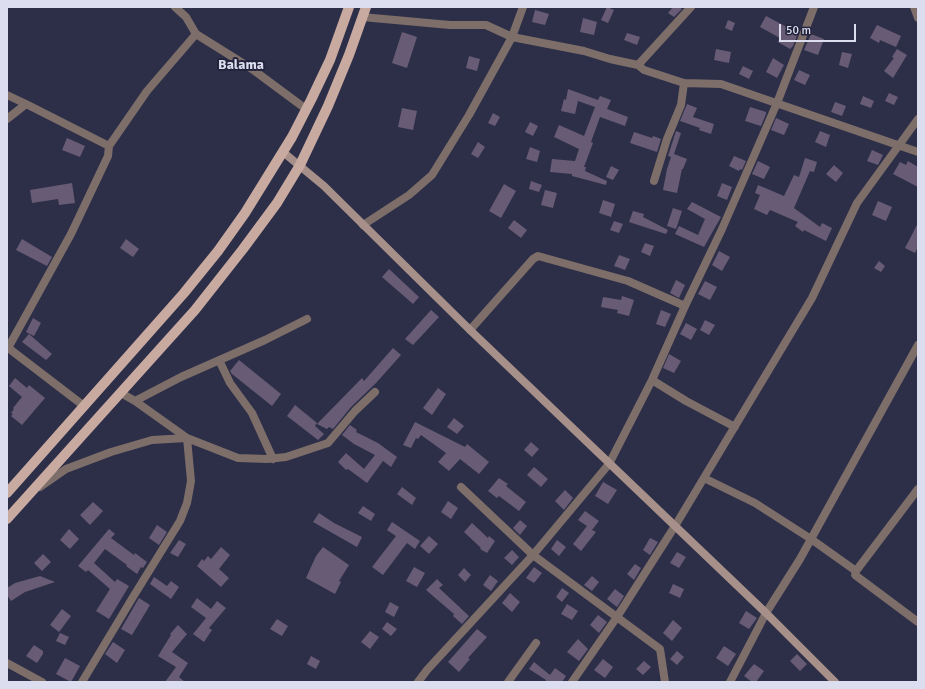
<!DOCTYPE html>
<html>
<head>
<meta charset="utf-8">
<style>
  body { margin:0 }
  #map { position:relative; width:925px; height:689px; overflow:hidden; background:#2d2f48; font-family:Signika,sans-serif }
  canvas { display:block }
  .frame { position:absolute; inset:0; border:8px solid #dcdeef; pointer-events:none }
  .scale { position:absolute; left:779px; top:24px; width:77px; height:18px; box-sizing:border-box; border:2px solid #dcdeef; border-top:0; padding-left:5px; font-size:12px; line-height:14px; white-space:nowrap; color:#dcdeef; -webkit-text-stroke:3px #24253d; paint-order:stroke }
</style>
</head>
<body>
<div id="map">
<canvas width="925" height="689"></canvas>
<div class="frame"></div>
<div class="scale">50 m</div>
</div>
<script>
const context = document.querySelector('canvas').getContext('2d');
context.lineJoin = 'round';
function fill(path, color) { context.fillStyle = color; context.fill(path, 'evenodd'); }
const poly = rows => new Path2D(rows.map(r => 'M' + r).join(''));
function trace(path, color, width, dash) { context.strokeStyle = color; context.lineWidth = width; context.lineCap = dash ? 'butt' : 'round'; context.setLineDash(dash || []); context.stroke(path); }
function label(font, color, halo, rows, align = 'center') {
  context.font = font + ' Signika,sans-serif'; context.lineWidth = 4; context.setLineDash([]); context.textBaseline = 'middle'; context.strokeStyle = halo; context.fillStyle = color; for (const [text, x, y, turn = 0] of rows) {
    context.save(); context.translate(x, y); context.rotate((+turn || 0) * Math.PI / 180); context.textAlign = isNaN(turn) ? turn : align; if (halo) context.strokeText(text, 0, 0); context.fillText(text, 0, 0); context.restore();
  }
}
const building = poly([
  [607,7,614,10,608,23,601,20],
  [673,7,679,7,682,9,674,17,668,13],
  [535,10,549,14,545,25,532,22],
  [766,16,798,33,793,46,790,49,778,42,780,38,760,27],
  [583,18,597,22,594,35,580,32],
  [728,20,735,23,732,31,725,28],
  [877,25,901,36,896,47,880,40,879,43,870,38],
  [402,32,417,37,407,68,392,63],
  [627,33,640,37,637,45,624,40],
  [811,34,824,39,818,55,804,50],
  [716,49,731,52,729,63,714,60],
  [897,49,907,55,893,78,884,71,894,58,892,57],
  [842,52,852,54,848,68,839,65],
  [469,56,480,59,477,71,466,68],
  [773,58,784,65,777,78,766,72],
  [743,66,753,71,749,79,739,74],
  [799,70,810,75,805,85,794,80],
  [568,89,598,100,600,96,611,100,607,109,628,117,625,126,600,117,591,142,593,143,584,167,586,167,585,171,607,181,606,185,572,176,572,174,550,172,552,159,575,161,579,149,554,137,559,125,584,136,595,107,578,101,575,114,561,111,564,99,566,100],
  [889,93,898,97,894,105,885,101],
  [863,96,874,101,871,108,860,104],
  [835,102,846,106,842,116,831,112],
  [687,104,697,108,693,117,714,124,711,134,699,130,700,128,680,121],
  [750,107,766,112,766,114,761,126,745,121],
  [402,108,417,111,413,130,398,127],
  [493,113,500,117,495,126,488,123],
  [776,118,789,124,784,135,771,130],
  [530,122,538,126,533,136,525,132],
  [676,131,681,133,674,154,687,159,683,169,682,169,677,193,663,190,667,169,671,157,668,156],
  [820,131,830,135,826,147,815,142],
  [634,132,652,138,653,136,661,139,657,152,630,143],
  [67,138,85,146,80,157,62,150],
  [478,142,485,147,478,158,471,154],
  [530,147,540,151,537,162,526,159],
  [872,150,883,155,878,165,867,161],
  [734,156,746,161,742,170,740,169,739,171,729,166],
  [805,158,817,162,814,172,810,171,794,208,820,227,822,223,832,228,826,241,804,230,803,232,795,226,798,222,770,210,767,215,754,209,760,195,755,193,758,185,784,196,794,175,799,177],
  [758,161,770,167,764,179,752,174],
  [908,161,918,167,918,187,893,174,900,162,906,165],
  [834,165,843,173,836,182,826,174],
  [611,166,619,170,613,180,606,177],
  [531,181,542,185,539,192,529,189],
  [72,183,75,203,59,205,58,199,32,203,30,190],
  [722,183,732,187,727,200,717,196],
  [504,184,516,191,501,218,489,211],
  [545,190,557,193,553,208,541,205],
  [603,200,615,204,611,217,599,213],
  [878,201,892,207,886,221,872,215],
  [692,202,721,217,704,247,675,234,679,226,698,235,705,219,687,209],
  [673,208,682,211,676,229,667,226],
  [633,211,644,214,643,217,668,230,666,234,629,222],
  [514,220,527,230,521,238,508,228],
  [614,221,623,224,619,233,610,230],
  [918,223,918,247,915,253,905,248],
  [22,239,52,257,47,266,16,250],
  [126,239,139,249,133,257,120,248],
  [645,243,654,246,650,256,641,252],
  [719,251,730,257,722,271,712,265],
  [619,255,630,259,625,270,614,266],
  [879,261,885,266,881,272,874,268],
  [389,269,419,297,413,304,382,277],
  [676,280,685,285,679,298,670,293],
  [705,281,717,287,710,300,698,294],
  [622,296,634,300,629,316,617,313,618,310,601,307,603,297,621,300],
  [431,310,439,317,413,345,405,339],
  [661,310,671,314,665,327,656,324],
  [33,318,41,323,34,336,26,332],
  [705,320,715,325,709,335,700,330],
  [686,323,697,329,691,340,680,334],
  [29,334,52,354,46,360,22,342],
  [393,348,401,355,376,383,351,407,333,429,329,427,327,429,317,424,362,378,364,381],
  [669,354,681,361,674,373,663,368],
  [239,360,281,394,272,406,232,374,230,371],
  [15,378,27,388,29,385,45,398,22,425,11,416,13,414,11,413,14,409,13,408,22,397,9,386],
  [438,388,446,394,432,415,423,408],
  [295,405,317,423,315,426,324,434,318,440,287,416],
  [454,418,464,426,457,434,447,427],
  [415,422,465,447,467,444,489,462,479,474,460,459,449,471,438,462,446,453,421,435,418,439,416,438,411,448,403,445],
  [350,425,357,430,356,432,378,443,397,457,391,467,383,461,367,483,348,469,346,470,338,462,346,453,364,469,375,455,354,444,342,435],
  [531,442,539,449,532,457,524,450],
  [534,467,548,479,541,487,527,475],
  [499,478,508,484,506,486,526,502,519,511,499,496,497,498,488,491],
  [603,482,617,490,608,504,595,496],
  [402,487,416,498,412,505,397,494],
  [565,490,573,498,564,510,555,501],
  [448,501,458,508,451,519,441,512],
  [93,502,103,511,90,525,80,515],
  [363,506,375,514,371,521,358,513],
  [585,511,599,521,592,530,596,532,581,551,573,544,587,526,578,520],
  [319,513,334,523,362,537,357,547,313,522],
  [520,520,527,526,520,535,513,528],
  [392,522,420,541,415,549,407,543,383,575,372,567,396,536,387,530],
  [472,523,488,538,489,536,495,541,487,553,480,549,481,548,464,532],
  [157,525,167,532,159,545,149,538],
  [69,529,79,539,70,549,60,540],
  [109,529,115,534,111,538,134,555,135,553,147,562,143,568,141,567,137,574,126,566,127,565,105,549,94,563,115,582,117,579,129,586,109,619,96,611,110,589,88,570,86,572,78,566],
  [429,536,438,544,429,554,420,546],
  [650,538,658,542,650,555,643,550],
  [179,540,186,544,178,557,170,553],
  [557,540,566,547,559,556,551,549],
  [221,547,230,555,219,569,229,578,221,587,197,566,202,559,204,561,208,556,211,559],
  [323,547,349,565,339,581,341,582,335,594,306,578,316,556],
  [512,550,519,557,512,565,504,558],
  [677,552,686,557,679,568,670,563],
  [43,554,51,562,42,571,34,563],
  [635,564,641,568,634,580,627,574],
  [414,567,425,573,417,587,406,581],
  [534,567,542,573,534,583,526,578],
  [464,568,471,575,465,582,458,575],
  [490,575,498,581,491,591,483,585],
  [40,576,55,582,25,592,11,601,7,595,7,588,15,583],
  [592,576,599,582,592,591,584,585],
  [154,577,167,586,171,581,179,587,171,599,150,584],
  [437,579,443,585,439,588,469,616,462,624,453,616,454,614,426,590],
  [673,584,684,589,680,598,669,593],
  [562,588,569,593,562,602,556,597],
  [615,589,624,596,617,607,607,599],
  [510,593,520,602,512,612,502,603],
  [139,598,150,605,132,635,121,629],
  [197,598,211,609,217,601,226,608,209,628,212,630,204,642,193,634,206,618,191,607],
  [390,602,399,607,394,617,385,612],
  [567,604,578,611,572,620,561,614],
  [62,609,71,616,59,632,50,625],
  [746,611,757,618,749,629,739,623],
  [598,615,607,622,599,633,590,625],
  [277,619,288,626,282,636,270,629],
  [673,620,682,628,672,641,663,633],
  [387,622,397,629,391,636,382,629],
  [178,625,187,634,172,652,188,663,179,677,185,682,165,682,176,667,158,656,171,635,170,634],
  [477,629,487,637,468,658,470,659,459,672,448,662],
  [370,631,379,637,370,649,361,642],
  [60,633,69,637,65,645,56,641],
  [578,639,588,649,579,661,567,652],
  [113,642,125,650,117,663,105,654],
  [34,645,43,651,43,654,37,663,26,656],
  [724,646,736,654,728,666,716,658],
  [677,651,684,657,677,665,670,659],
  [797,654,807,664,800,671,790,661],
  [311,656,320,661,316,669,307,664],
  [65,658,80,666,71,682,56,674],
  [603,659,613,667,605,678,594,670],
  [644,661,651,667,643,675,636,669],
  [534,662,550,675,555,668,566,676,562,682,545,682,546,680,529,669],
  [754,664,764,671,756,682,752,682,744,676]
]);
const street = poly([
  [175,7,186,17,196,34,252,69,306,109],
  [914,7,918,18],
  [362,17,450,25,486,25,512,37,584,51,610,59,638,65,644,70,684,83,721,84,918,152],
  [638,65,691,7],
  [7,95,26,104],
  [7,119,26,104,109,146],
  [654,181,667,139,681,105,684,83],
  [363,225,409,195,432,175,469,115,512,37,523,7],
  [470,330,533,259,538,256,628,281,685,306],
  [7,347,84,406],
  [8,348,71,234,108,156,109,146,147,91,196,34],
  [219,360,230,383,252,413,273,459],
  [652,380,686,401,735,427],
  [121,393,135,401,187,438,238,458,267,459,286,457,328,443,355,411,375,392],
  [135,401,181,377,265,340,307,319],
  [704,478,755,503,811,539,856,571],
  [40,487,66,469,111,452,152,440,187,438,191,481,187,503,180,521,133,597,82,682],
  [461,487,533,555,660,649,665,682],
  [918,489,856,571,855,575,918,622],
  [7,663,42,682],
  [418,682,427,670,533,555,609,464,652,380,685,306,722,229,777,103,814,7],
  [508,682,536,643],
  [572,682,617,617,675,526,812,298,857,203,918,119],
  [730,682,766,613,800,559,918,345]
]);
const secondary = poly([
  [283,152,324,186,470,330,766,613,835,682]
]);
const primary = poly([
  [7,493,184,293,218,251,245,213,292,137,311,100,330,60,349,7],
  [7,519,195,310,243,249,277,203,300,165,328,106,349,55,366,7]
]);
const districtNames = [
  ["Balama",241,65]
];
fill(building, '#685b76');
trace(street, '#7d6e6a', 8);
trace(secondary, '#a79089', 8);
trace(primary, '#c8aaa0', 10);
label('bold 14px', '#dcdeef', '#24253d', districtNames);
</script>
</body>
</html>
